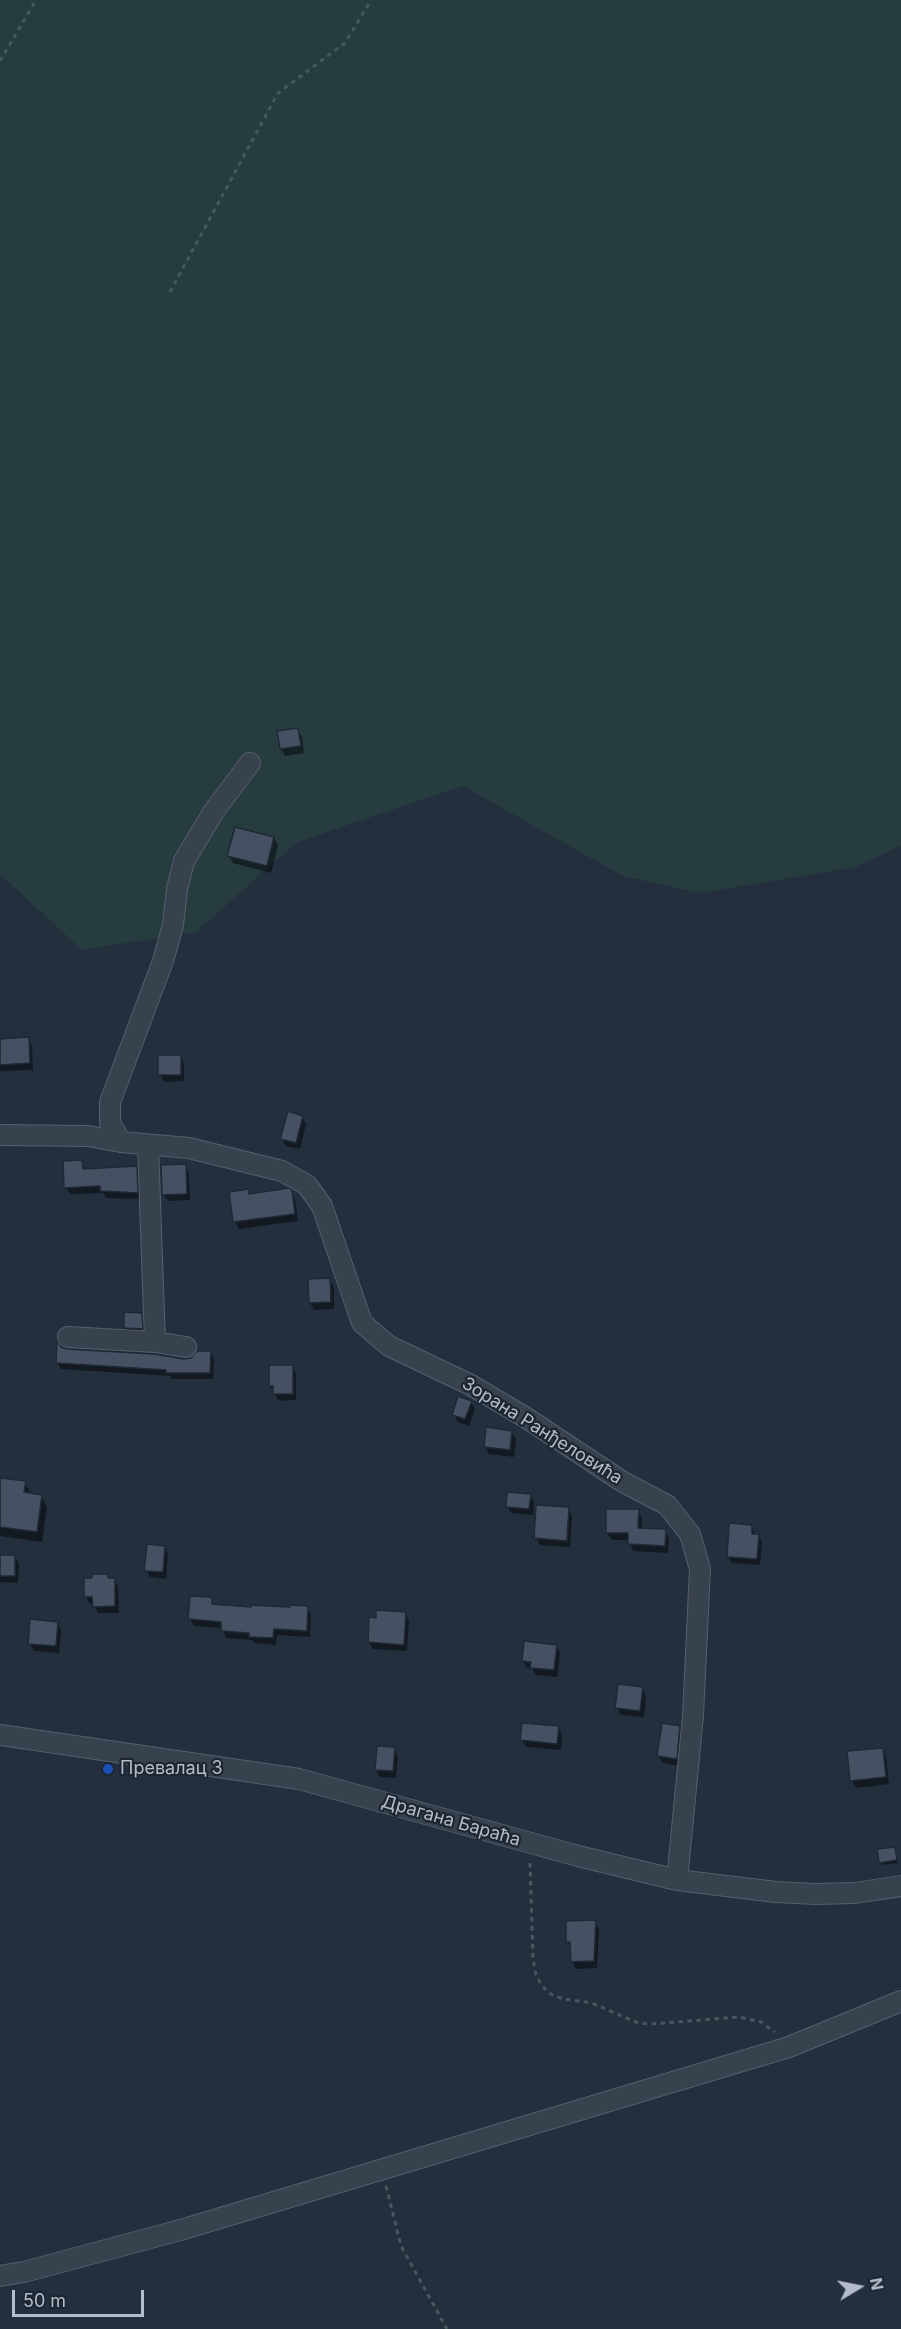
<!DOCTYPE html>
<html>
<head>
<meta charset="utf-8">
<style>
  body { margin:0 }
  #map { position:relative; width:901px; height:2329px; overflow:hidden; background:#242f3e; font-family:Inter,sans-serif }
  canvas { display:block }
  .north { position:absolute; left:829px; top:2257px; width:60px; height:60px; -webkit-text-stroke:4px #1d2633; paint-order:stroke; rotate:80deg; font-size:16px; font-weight:700; line-height:24px; text-align:center; color:#b4bcc9 }
  .north::after { content:''; display:block; margin:auto; width:21px; height:27px; background:#b4bcc9; clip-path:polygon(50% 0,100% 100%,50% 72%,0 100%) }
  .scale { position:absolute; left:12px; top:2290px; width:132px; height:27px; box-sizing:border-box; border:3px solid #b4bcc9; border-top:0; padding-left:8px; font-size:18px; line-height:21px; white-space:nowrap; color:#b4bcc9; -webkit-text-stroke:4px #1d2633; paint-order:stroke }
</style>
</head>
<body>
<div id="map">
<canvas width="901" height="2329"></canvas>
<div class="north">N</div>
<div class="scale">50 m</div>
</div>
<script>
const context = document.querySelector('canvas').getContext('2d');
context.lineJoin = 'round';
function fill(path, color) { context.fillStyle = color; context.fill(path, 'evenodd'); }
const poly = rows => new Path2D(rows.map(r => 'M' + r).join(''));
function trace(path, color, width, dash) { context.strokeStyle = color; context.lineWidth = width; context.lineCap = dash ? 'butt' : 'round'; context.setLineDash(dash || []); context.stroke(path); }
function label(font, color, halo, rows, align = 'center') {
  context.font = font + ' Inter,sans-serif'; context.lineWidth = 4.5; context.setLineDash([]); context.textBaseline = 'middle'; context.strokeStyle = halo; context.fillStyle = color; for (const [text, x, y, turn = 0] of rows) {
    context.save(); context.translate(x, y); context.rotate((+turn || 0) * Math.PI / 180); context.textAlign = isNaN(turn) ? turn : align; if (halo) context.strokeText(text, 0, 0); context.fillText(text, 0, 0); context.restore();
  }
}
const green = poly([
  [0,0,901,0,901,846,855,867,699,893,623,876,463,786,297,842,196,932,82,950,0,874]
]);
const shadow = poly([
  [298,730,302,737,304,753,285,756,281,749],
  [274,838,278,845,271,873,233,863,229,856],
  [28,1039,32,1046,33,1070,0,1071,0,1040],
  [180,1056,184,1063,184,1081,164,1082,160,1074],
  [302,1117,306,1124,300,1149,286,1146,282,1139],
  [81,1161,85,1171,136,1167,140,1175,141,1199,106,1198,103,1193,70,1194,66,1187],
  [185,1166,189,1173,190,1200,168,1201,164,1194],
  [248,1191,250,1195,290,1191,295,1199,298,1221,239,1229,235,1222,231,1193],
  [329,1280,334,1287,334,1309,314,1310,310,1303],
  [141,1314,145,1321,146,1336,129,1335,125,1328],
  [60,1348,67,1350,184,1360,210,1352,214,1359,213,1379,171,1379,170,1376,61,1369,57,1362],
  [292,1366,296,1373,296,1400,279,1401,270,1386,270,1367],
  [471,1402,475,1409,469,1426,458,1422,454,1415],
  [511,1432,516,1439,514,1457,489,1454,485,1447],
  [0,1479,25,1483,32,1495,41,1496,47,1507,42,1542,0,1536],
  [530,1495,534,1502,533,1515,511,1513,507,1506],
  [568,1509,572,1516,570,1547,540,1545,536,1538],
  [607,1511,638,1511,642,1518,642,1529,665,1531,669,1538,668,1553,633,1551,629,1540,612,1540,607,1533],
  [752,1526,755,1536,758,1536,762,1542,760,1565,732,1563,728,1557],
  [164,1547,168,1554,166,1579,150,1577,146,1570],
  [0,1556,15,1557,19,1564,18,1583,0,1582],
  [107,1575,109,1579,114,1579,118,1587,119,1613,98,1613,94,1604,90,1604,86,1597],
  [211,1599,215,1606,252,1608,307,1608,311,1615,310,1637,277,1635,276,1645,254,1643,252,1640,226,1638,222,1628,194,1626,190,1619],
  [405,1613,409,1621,407,1651,373,1649,369,1642,371,1619],
  [57,1623,61,1630,59,1653,34,1651,30,1644],
  [556,1646,560,1653,557,1677,536,1675,532,1668,527,1668,523,1661],
  [526,1660,538,1664,526,1663],
  [642,1688,646,1696,644,1717,621,1715,617,1708],
  [679,1727,683,1734,680,1766,663,1763,658,1756],
  [558,1728,562,1735,561,1750,526,1747,522,1739],
  [394,1749,398,1756,396,1778,380,1777,376,1770],
  [882,1749,886,1756,889,1784,856,1788,852,1780],
  [894,1848,898,1863,883,1865,881,1862],
  [595,1922,599,1929,597,1968,576,1969,572,1961,572,1949,568,1942]
]);
const building = poly([
  [298,728,301,746,280,749,277,731,298,728],
  [235,827,274,837,267,866,227,856,235,827],
  [29,1037,30,1063,0,1065,0,1039,29,1037],
  [158,1055,181,1055,181,1075,158,1075,158,1055],
  [288,1111,303,1116,296,1143,280,1139,288,1111],
  [82,1160,83,1169,137,1166,138,1193,100,1191,100,1186,64,1188,63,1161,82,1160],
  [186,1164,187,1194,162,1195,161,1165,186,1164],
  [289,1188,292,1190,295,1214,233,1222,229,1192,249,1189,249,1194,289,1188],
  [330,1278,331,1302,309,1303,308,1279,330,1278],
  [124,1312,142,1313,143,1329,124,1328,124,1312],
  [57,1340,61,1347,67,1349,154,1354,184,1359,191,1358,197,1351,211,1351,210,1373,166,1373,166,1370,56,1363,57,1340],
  [269,1365,293,1365,293,1394,273,1394,273,1386,269,1386,269,1365],
  [458,1396,472,1401,465,1419,452,1415,458,1396],
  [486,1427,512,1431,510,1450,484,1447,486,1427],
  [0,1478,26,1481,24,1492,42,1495,37,1532,0,1527,0,1478],
  [507,1492,531,1494,529,1509,506,1507,507,1492],
  [536,1505,569,1507,567,1541,534,1538,536,1505],
  [606,1509,639,1509,638,1528,666,1529,665,1546,628,1544,628,1533,606,1533,606,1509],
  [729,1523,752,1525,752,1534,759,1534,757,1559,727,1557,729,1523],
  [147,1544,165,1546,163,1572,144,1571,147,1544],
  [0,1555,15,1555,15,1576,0,1576,0,1555],
  [92,1574,108,1574,108,1578,115,1578,115,1606,93,1607,92,1597,84,1597,84,1578,92,1578,92,1574],
  [190,1596,212,1597,212,1604,251,1607,251,1605,290,1607,290,1605,308,1606,307,1631,274,1629,273,1638,249,1637,249,1633,221,1631,221,1622,188,1619,190,1596],
  [376,1610,406,1612,404,1645,368,1642,369,1617,376,1618,376,1610],
  [30,1619,58,1622,56,1646,28,1644,30,1619],
  [524,1641,557,1645,554,1670,530,1668,531,1662,522,1661,524,1641],
  [618,1684,643,1687,640,1711,615,1708,618,1684],
  [522,1723,559,1726,557,1744,520,1740,522,1723],
  [662,1723,680,1726,677,1759,657,1756,662,1723],
  [377,1746,395,1747,393,1771,375,1770,377,1746],
  [883,1748,886,1777,850,1781,847,1751,883,1748],
  [895,1847,897,1860,879,1863,877,1849,895,1847],
  [596,1920,594,1961,571,1962,570,1942,566,1942,566,1921,596,1920]
]);
const path = poly([
  [0,61,36,0],
  [170,292,278,93,345,43,371,0],
  [530,1863,533,1959,536,1975,542,1986,552,1995,564,1999,592,2003,638,2023,651,2024,739,2017,761,2022,775,2032],
  [386,2186,401,2246,447,2329]
]);
const minor = poly([
  [0,1135,88,1136,121,1142,189,1148,282,1171,307,1185,322,1206,362,1323,389,1346,471,1385,528,1419,623,1482,667,1505,690,1534,700,1569,693,1716,677,1880],
  [121,1142,110,1123,110,1102,163,961,173,925,177,889,184,861,214,811,250,763],
  [148,1145,155,1342],
  [68,1337,155,1342,186,1347],
  [0,1735,299,1779,578,1856,677,1880,776,1892,816,1894,855,1893,901,1886],
  [0,2276,24,2272,184,2229,789,2047,901,2001]
]);
const markers = [
  [108,1769,6,"#1a4fb4"]
];
const streetNames = [
  ["Зорана Ранђеловића",542,1431,32],
  ["Драгана Бараћа",451,1821,16]
];
const poiNames = [
  ["Превалац 3",120,1769]
];
fill(green, '#263c3f');
fill(shadow, '#0007');
fill(building, '#455162');
trace(building, '#1f2835', 1.5);
trace(minor, '#565f6c', 22);
trace(path, '#44595c', 3, [4.5, 4.5]);
trace(minor, '#38414e', 20);
for (const [x, y, r, color] of markers) { const dot = new Path2D(); dot.arc(x, y, r, 0, 2 * Math.PI); context.fillStyle = color; context.fill(dot); trace(dot, '#1d2633', 2); }
label('18px', '#b4bcc9', '#1d2633', streetNames);
label('18px', '#b4bcc9', '#1d2633', poiNames, 'left');
</script>
</body>
</html>
